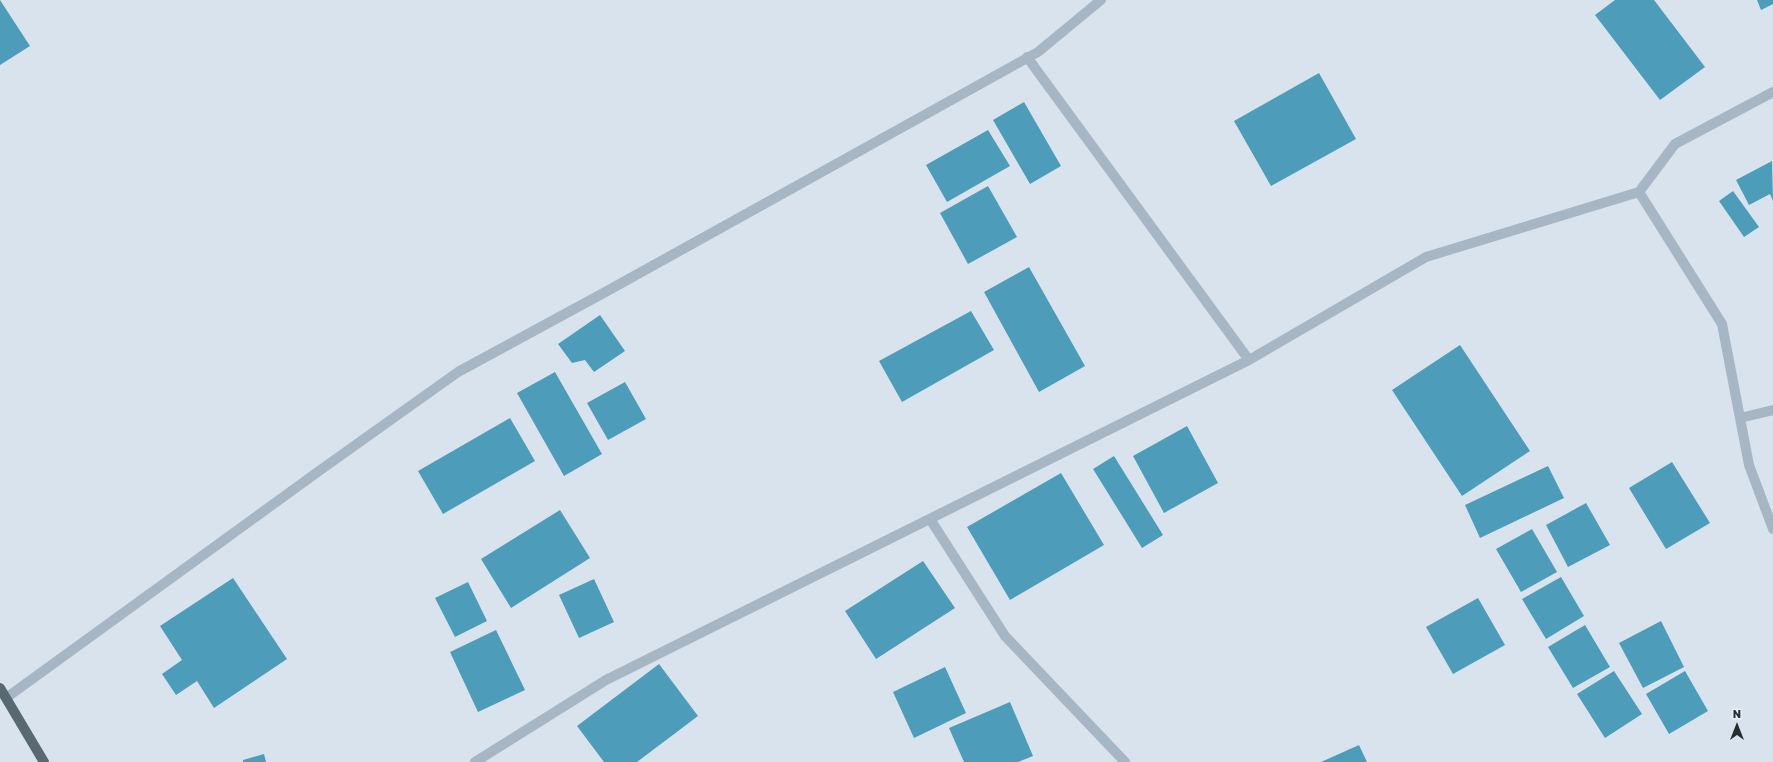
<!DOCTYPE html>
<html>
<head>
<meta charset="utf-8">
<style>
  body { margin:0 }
  #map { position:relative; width:1773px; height:762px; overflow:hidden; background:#d9e3ee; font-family:"Golos Text",sans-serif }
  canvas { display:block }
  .north { position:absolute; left:1717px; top:706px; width:40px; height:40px; -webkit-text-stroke:3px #e5edf6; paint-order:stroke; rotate:0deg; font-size:11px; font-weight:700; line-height:16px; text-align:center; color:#262e32 }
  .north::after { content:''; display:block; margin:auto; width:14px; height:18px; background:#262e32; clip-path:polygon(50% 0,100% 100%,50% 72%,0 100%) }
</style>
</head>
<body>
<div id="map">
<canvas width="1773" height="762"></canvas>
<div class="north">N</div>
</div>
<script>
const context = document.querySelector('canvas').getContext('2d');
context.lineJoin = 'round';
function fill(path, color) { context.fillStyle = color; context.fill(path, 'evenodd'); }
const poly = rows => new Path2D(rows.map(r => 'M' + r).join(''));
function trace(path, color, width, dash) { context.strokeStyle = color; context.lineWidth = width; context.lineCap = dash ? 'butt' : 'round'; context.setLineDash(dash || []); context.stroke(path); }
const building = poly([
  [0,0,30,46,0,65],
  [1615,0,1654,0,1705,67,1660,100,1595,15],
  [1757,0,1773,0,1773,4,1761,10],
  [1319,73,1356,139,1271,186,1234,121],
  [1024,102,1061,166,1030,184,993,120],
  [988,130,1010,166,947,202,926,165],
  [1772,161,1773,201,1770,194,1749,205,1736,180],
  [988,186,1017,237,968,264,940,213],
  [1733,191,1759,227,1744,237,1719,201],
  [1029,267,1085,366,1039,392,984,292],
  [971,311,994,350,902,402,879,361],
  [600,315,625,351,594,372,585,360,572,363,558,344],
  [1460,345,1530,451,1462,496,1392,390],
  [555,372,602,454,564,476,517,393],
  [625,382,646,419,608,440,587,403],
  [510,418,535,461,443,514,418,471],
  [1187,426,1218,483,1164,513,1133,456],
  [1114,456,1163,535,1142,548,1093,469],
  [1672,462,1710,523,1666,549,1629,488],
  [1548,466,1564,498,1480,538,1465,505],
  [1061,473,1104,545,1010,600,967,527],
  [1586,503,1610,545,1568,567,1546,525],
  [560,510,590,558,511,608,481,559],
  [1532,529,1557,572,1521,592,1496,549],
  [923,561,955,608,876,659,845,611],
  [1561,577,1584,616,1546,639,1522,599],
  [233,578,287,659,214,708,197,681,176,695,162,674,182,660,160,626],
  [594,579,614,622,579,638,559,595],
  [468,582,487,621,455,637,435,598],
  [1478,598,1505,645,1453,674,1426,627],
  [1661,621,1684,667,1643,688,1619,643],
  [1585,625,1610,667,1573,688,1548,647],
  [496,630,525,690,478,712,450,652],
  [659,664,698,716,637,762,604,762,577,726],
  [945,667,966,713,914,738,893,692],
  [1614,671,1642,714,1605,738,1577,694],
  [1685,671,1708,711,1669,734,1646,694],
  [1010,702,1033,756,1018,762,964,762,949,728],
  [1359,745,1367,762,1321,762],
  [264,754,266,762,243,762,243,760]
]);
const minor = poly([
  [1027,57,1249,360],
  [1639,192,1722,324,1749,465,1773,529],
  [1740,418,1773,410],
  [930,519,1005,636,1125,762],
  [6,698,319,471,458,372,609,290,1038,52,1101,0],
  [475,762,606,680,1249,360,1426,257,1639,192,1675,144,1773,92]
]);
const major = poly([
  [0,688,44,762]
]);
fill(building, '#4d9cb9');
trace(minor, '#a7b6c5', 10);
trace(major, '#596972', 10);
</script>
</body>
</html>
